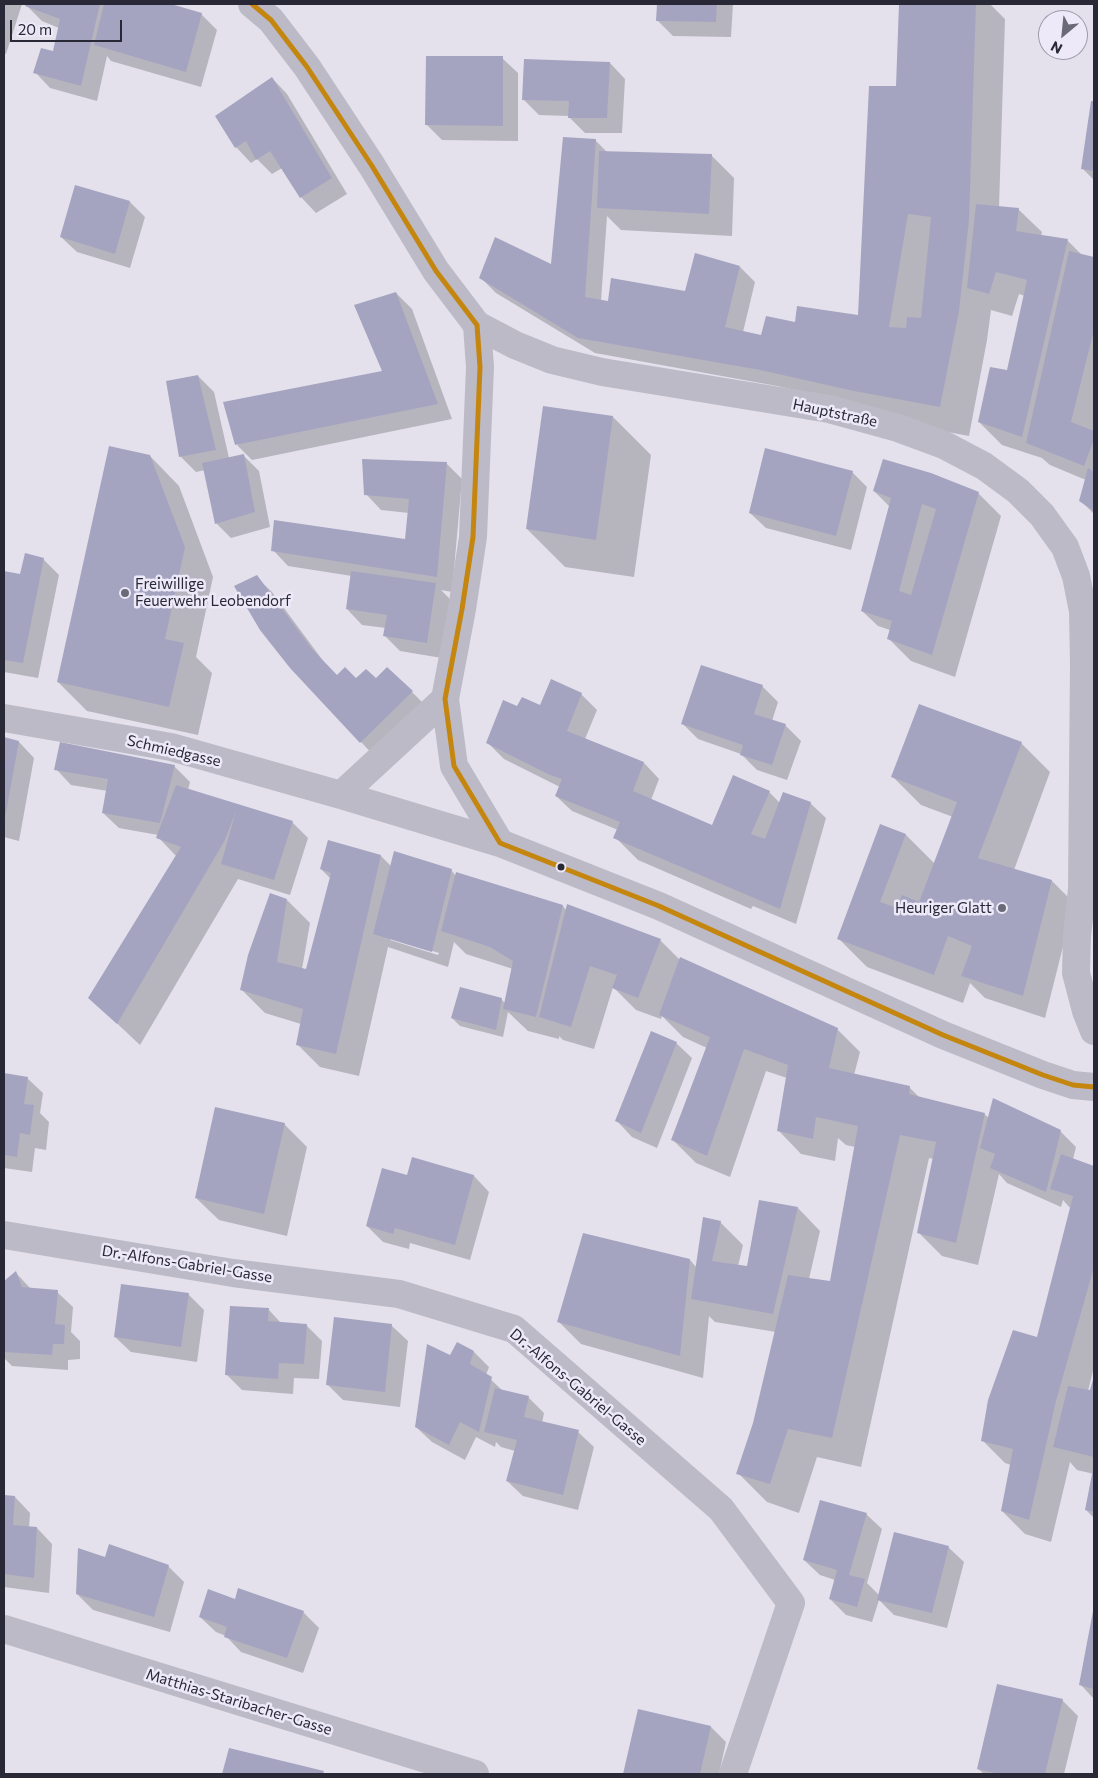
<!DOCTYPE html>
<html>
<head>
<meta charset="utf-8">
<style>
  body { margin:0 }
  #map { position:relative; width:1098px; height:1778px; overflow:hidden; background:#e4e1ed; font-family:Commissioner,sans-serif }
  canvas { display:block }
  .frame { position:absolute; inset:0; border:5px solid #292837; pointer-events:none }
  .north { position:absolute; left:1038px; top:10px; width:50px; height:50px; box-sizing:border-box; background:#ede9f9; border:1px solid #9f9cab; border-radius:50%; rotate:208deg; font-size:14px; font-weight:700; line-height:20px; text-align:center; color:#292837 }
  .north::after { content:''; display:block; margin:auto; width:18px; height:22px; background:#6a6977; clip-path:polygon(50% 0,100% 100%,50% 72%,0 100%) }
  .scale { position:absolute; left:10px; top:20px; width:112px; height:22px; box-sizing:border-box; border:2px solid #292837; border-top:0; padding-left:6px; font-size:15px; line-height:18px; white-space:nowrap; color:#292837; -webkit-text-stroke:4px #ede9f9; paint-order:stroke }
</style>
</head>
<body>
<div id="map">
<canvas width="1098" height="1778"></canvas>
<div class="frame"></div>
<div class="north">N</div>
<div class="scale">20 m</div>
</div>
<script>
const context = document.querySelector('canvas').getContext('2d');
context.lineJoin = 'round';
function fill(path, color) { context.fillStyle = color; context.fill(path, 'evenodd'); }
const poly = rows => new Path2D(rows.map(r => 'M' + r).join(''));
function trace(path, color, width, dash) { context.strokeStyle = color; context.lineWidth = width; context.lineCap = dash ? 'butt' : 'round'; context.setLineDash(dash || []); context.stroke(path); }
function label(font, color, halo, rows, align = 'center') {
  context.font = font + ' Commissioner,sans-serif'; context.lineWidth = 5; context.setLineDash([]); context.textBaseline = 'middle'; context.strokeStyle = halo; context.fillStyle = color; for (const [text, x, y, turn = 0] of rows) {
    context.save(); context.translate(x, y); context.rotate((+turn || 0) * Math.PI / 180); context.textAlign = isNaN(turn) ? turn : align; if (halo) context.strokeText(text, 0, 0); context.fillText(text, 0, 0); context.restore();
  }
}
const shadow = poly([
  [4,4,22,4,6,54,4,53],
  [27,4,167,4,201,14,217,30,201,87,111,61,107,56,97,101,50,88,35,72,54,53,59,28,42,21,27,6],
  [658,4,733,4,731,37,673,36,657,20],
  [900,4,990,4,1005,19,999,207,1019,210,1042,232,1041,236,1067,240,1082,255,1094,258,1094,514,1081,501,1086,480,1050,465,1042,458,1002,445,979,422,1008,371,1025,296,1019,294,1012,316,991,310,987,340,969,436,884,420,871,407,777,386,595,353,496,293,480,277,552,266,595,140,607,152,711,155,734,178,732,236,621,230,607,216,601,301,609,302,686,292,740,267,755,282,743,332,761,336,796,324,859,318,897,87],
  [502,58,518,73,518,141,442,140,426,124],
  [610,63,625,79,622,133,585,133,569,117,569,116,539,115,523,99],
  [272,78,287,94,347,194,316,213,301,197,282,168,272,174,257,159,251,163,236,147],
  [1092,102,1094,103,1094,180,1082,168],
  [130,202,145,217,130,268,77,252,61,237],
  [396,293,412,309,452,419,252,460,237,445,384,372],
  [198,376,214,392,229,458,243,455,259,471,270,527,231,538,216,523,205,470,196,472,181,457,167,382],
  [613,417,651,455,634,577,565,567,527,529],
  [150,456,179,486,213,577,196,657,212,673,198,735,87,711,58,682],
  [363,461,447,464,462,479,452,592,441,590,451,600,442,658,400,651,385,636,386,628,362,625,347,609,352,576,288,566,273,550,406,540,409,513,381,510,366,494],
  [852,472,867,487,851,550,766,528,750,513],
  [874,491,978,493,1001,516,955,677,911,661,888,638,890,630,878,626,862,611,890,507],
  [43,559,59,575,38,678,4,672,4,572,21,575],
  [256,577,272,592,327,666,338,677,377,680,412,692,427,707,376,758,291,667],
  [762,686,778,702,772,721,785,725,801,741,787,780,757,770,741,754,698,739,683,724],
  [581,694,597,710,585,739,644,763,659,779,651,800,712,826,769,792,780,803,810,803,826,818,796,924,753,906,751,909,638,860,615,837,618,830,572,811,556,796,560,787,504,759,488,743,518,707,540,706],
  [919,705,1021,743,1050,772,1014,870,1052,881,1074,903,1045,1018,985,998,970,983,963,1003,867,967,838,938,881,825,906,835,935,864,953,817,921,805,892,776],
  [4,739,19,742,34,758,19,841,4,837],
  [174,766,190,782,188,790,292,822,308,838,290,895,238,879,140,1045,90,998,177,857,158,837,158,835,119,828,103,813,108,791,71,785,56,769],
  [381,856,391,866,451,870,456,876,563,906,566,910,660,940,680,960,837,1029,860,1052,854,1075,909,1087,920,1098,984,1114,989,1118,993,1100,1061,1132,1076,1147,1073,1159,1094,1167,1094,1367,1088,1391,1091,1392,1094,1378,1094,1518,1086,1510,1094,1474,1077,1470,1070,1462,1051,1542,1025,1534,1002,1511,1011,1465,1005,1463,982,1440,1038,1338,1071,1209,1063,1200,1061,1207,1007,1183,999,1174,978,1265,942,1256,919,1233,934,1159,929,1158,861,1467,817,1457,799,1513,767,1502,738,1473,754,1423,776,1332,715,1322,709,1316,703,1378,581,1344,558,1321,690,1260,697,1268,720,1222,743,1245,738,1266,748,1267,798,1208,820,1231,809,1279,831,1283,855,1147,846,1145,838,1138,835,1161,801,1154,779,1131,787,1078,766,1071,730,1177,696,1163,673,1140,707,1048,683,1037,662,1016,661,1019,636,1010,613,987,594,1049,563,1040,559,1036,559,1039,528,1031,508,1012,503,1037,460,1026,452,1018,501,999,506,1004,513,969,466,954,454,942,448,967,388,947,359,1076,320,1067,297,1044,301,1024,265,1013,242,990,287,900,310,923,302,969,307,971,331,879,321,869],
  [390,938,439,953,438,955,390,940],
  [676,1043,692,1058,657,1148,632,1137,617,1121],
  [4,1075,27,1078,43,1093,40,1113,49,1122,46,1150,35,1148,32,1172,4,1168],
  [284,1124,307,1147,287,1236,219,1220,196,1198],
  [474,1176,489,1192,470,1260,410,1243,409,1249,383,1242,367,1226,408,1177],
  [16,1273,31,1289,57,1292,73,1307,71,1332,80,1341,80,1359,68,1360,68,1370,12,1366,4,1358,4,1283],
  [188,1294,204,1310,197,1362,131,1352,115,1337],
  [268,1309,282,1324,306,1325,322,1341,319,1379,294,1378,293,1394,242,1390,226,1374],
  [335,1319,392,1326,408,1341,400,1407,343,1400,327,1384],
  [474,1352,489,1367,486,1375,504,1392,528,1397,544,1413,542,1423,578,1432,594,1447,578,1510,523,1496,507,1481,515,1451,501,1447,496,1442,495,1447,476,1437,465,1460,432,1442,416,1427,450,1356],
  [4,1497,15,1497,30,1513,29,1528,37,1528,52,1544,49,1593,4,1587],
  [866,1514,882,1529,867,1583,879,1595,948,1547,964,1562,947,1628,894,1615,879,1600,872,1622,846,1615,830,1599,835,1580,820,1575,804,1560],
  [106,1558,168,1566,184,1582,170,1632,93,1610,77,1594],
  [236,1600,303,1612,319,1628,303,1673,241,1652,226,1636,216,1632,200,1617],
  [1094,1613,1094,1699,1081,1685],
  [1062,1700,1078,1716,1064,1774,984,1774,978,1769],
  [639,1710,711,1727,726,1742,719,1774,624,1774],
  [230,1749,323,1773,325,1774,224,1774]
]);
const building = poly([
  [26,4,100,4,81,86,33,73,41,48,53,51,60,19,25,6],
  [104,4,171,4,202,13,186,72,94,45],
  [657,4,717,4,716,22,656,21],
  [899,4,976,4,969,220,959,311,940,407,854,391,760,370,578,338,479,278,495,237,551,264,563,137,596,139,585,297,608,301,611,278,685,291,695,253,740,266,725,327,761,335,766,316,795,322,797,306,858,315,869,86,896,86],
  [908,214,931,217,921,318,907,317,906,328,889,327],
  [426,56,503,56,503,126,425,125],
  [524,59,610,62,607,118,568,118,569,101,522,100],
  [272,77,332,178,300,198,270,151,256,160,246,141,235,148,215,116],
  [1091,101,1094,101,1094,171,1081,169],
  [599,151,712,154,709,214,597,208],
  [75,185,130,201,115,254,60,237],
  [976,204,1019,208,1016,231,1068,239,1022,437,978,422,990,367,1007,370,1027,280,996,272,989,294,967,288],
  [1069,251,1094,257,1094,330,1071,422,1094,431,1094,439,1084,466,1026,443],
  [396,292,438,404,235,445,223,402,382,371,354,305],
  [198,375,216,450,179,457,166,381],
  [543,406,613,416,596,540,526,529],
  [109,446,150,455,185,547,165,639,184,643,169,707,57,682],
  [765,448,853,471,836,536,749,513],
  [244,454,255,512,215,524,202,463],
  [362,459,447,462,437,577,271,551,274,520,405,539,409,499,364,495],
  [883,459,931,473,979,492,932,655,887,639,892,621,861,611,891,498,873,491],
  [922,504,936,509,911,595,899,591],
  [1088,468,1094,472,1094,511,1079,501],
  [25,553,44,558,23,663,4,660,4,571,20,574],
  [351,571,436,583,427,643,383,636,387,615,346,609],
  [257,575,312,649,337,675,345,667,356,678,366,669,376,678,387,667,413,691,360,743,290,668,260,630,234,586],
  [701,665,763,685,754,714,786,724,772,765,740,755,743,745,681,724],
  [551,679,582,693,567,731,644,762,633,791,712,825,733,775,770,791,751,834,765,839,783,792,811,802,780,909,613,838,620,822,555,796,562,779,550,775,486,743,503,700,517,706,522,697,540,705],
  [919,704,1022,742,978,858,1052,880,1023,996,961,976,972,946,948,936,934,975,837,939,880,824,906,834,880,902,897,908,902,895,919,902,957,802,891,777],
  [4,737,19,741,5,818,4,818],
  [60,742,175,765,160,823,102,813,108,779,54,770],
  [176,785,293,821,274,880,221,864,236,811,225,840,117,1024,88,998,181,847,156,838],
  [328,840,381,855,336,1054,296,1045,303,1009,240,990,248,955,270,893,287,899,277,962,306,969,331,873,320,869],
  [394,851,452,869,432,952,373,934],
  [456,872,563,905,536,1017,503,1009,513,961,490,947,441,931],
  [567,904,661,939,638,998,612,988,617,975,590,966,571,1027,539,1017],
  [680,957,838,1028,829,1068,910,1086,909,1094,985,1113,956,1243,917,1233,936,1142,900,1135,832,1438,788,1429,770,1484,736,1474,753,1423,788,1275,830,1281,858,1126,816,1117,813,1139,777,1131,788,1065,744,1049,707,1156,671,1140,710,1037,659,1015],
  [460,987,502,998,496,1030,451,1018],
  [651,1031,677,1042,641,1133,615,1121],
  [4,1073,28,1077,24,1104,34,1105,30,1135,20,1133,17,1157,4,1155],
  [993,1098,1061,1130,1046,1192,990,1168,995,1154,980,1148],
  [215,1107,285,1123,264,1214,195,1198],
  [1061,1154,1094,1166,1094,1267,1056,1401,1029,1520,1001,1511,1013,1449,981,1441,988,1400,1013,1330,1037,1337,1073,1196,1050,1189],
  [412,1157,474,1175,455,1245,395,1228,393,1234,366,1226,382,1168,407,1175],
  [759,1200,798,1207,773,1314,691,1299,703,1217,721,1221,712,1261,747,1266],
  [583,1233,690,1259,680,1356,557,1322],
  [16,1271,22,1287,58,1290,55,1324,65,1325,64,1344,53,1344,52,1355,4,1352,4,1281],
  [121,1284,189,1293,181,1347,114,1337],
  [230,1306,269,1308,268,1321,307,1324,304,1364,279,1363,278,1379,225,1375],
  [334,1317,392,1324,385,1392,326,1385],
  [457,1342,474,1351,470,1364,492,1377,479,1432,460,1422,449,1445,415,1427,427,1344,450,1355],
  [1094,1376,1094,1457,1053,1447,1068,1386,1090,1390],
  [495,1388,529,1396,524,1417,579,1430,563,1495,506,1481,517,1440,484,1432],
  [1093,1469,1094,1469,1094,1512,1085,1510],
  [4,1495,15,1496,13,1525,37,1527,34,1578,4,1574],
  [820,1500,867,1513,849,1575,865,1579,857,1607,829,1599,837,1570,803,1560],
  [894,1532,949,1546,932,1613,877,1600],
  [109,1544,169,1565,154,1617,76,1594,78,1548,105,1557],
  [238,1588,304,1611,287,1658,224,1637,227,1627,199,1617,208,1589,235,1599],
  [1093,1611,1094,1611,1094,1689,1079,1685],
  [997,1684,1063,1699,1045,1774,999,1774,977,1769],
  [638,1709,711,1726,700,1774,623,1774],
  [229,1748,324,1771,323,1774,222,1774]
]);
const minor = poly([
  [477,325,480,367,473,537,462,609,445,699,454,766,500,843],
  [4,718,171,747,341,795,500,843,659,906,943,1035,1043,1075,1073,1085,1094,1087],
  [341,795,445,699],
  [4,1235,233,1273,399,1294,514,1329,721,1509,791,1603,733,1774],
  [4,1629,475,1774]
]);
const tertiary = poly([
  [252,4,271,20,307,67,372,166,436,271,477,325,515,345,552,360,602,372,829,409,898,428,944,445,984,466,1018,491,1042,515,1065,547,1076,576,1083,611,1084,663,1082,889,1077,936,1076,973,1086,1011,1094,1031]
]);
const bus1 = poly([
  [252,4,271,20,307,67,372,166,436,271,477,325],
  [477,325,480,367,473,537,462,609,445,699,454,766,500,843,659,906,943,1035,1043,1075,1073,1085,1094,1087]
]);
const markers = [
  [125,593,5,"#6a6977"],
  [561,867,4.5,"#292837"],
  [1002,908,5,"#6a6977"]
];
const streetNames = [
  ["Hauptstraße",835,413,12],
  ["Schmiedgasse",174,751,13],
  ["Dr.-Alfons-Gabriel-Gasse",187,1264,9],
  ["Dr.-Alfons-Gabriel-Gasse",578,1387,40],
  ["Matthias-Staribacher-Gasse",239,1702,17]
];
const poiNames = [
  ["Freiwillige",135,584],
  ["Feuerwehr Leobendorf",135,601],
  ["Heuriger Glatt",992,908,"right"]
];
fill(shadow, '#0003');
fill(building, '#a4a4c0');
trace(minor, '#bcbac6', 28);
trace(tertiary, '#bcbac6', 28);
trace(bus1, '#c4860e', 5);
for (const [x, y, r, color] of markers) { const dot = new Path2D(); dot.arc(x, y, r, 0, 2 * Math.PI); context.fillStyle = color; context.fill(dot); trace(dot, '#ede9f9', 2); }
label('15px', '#292837', '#ede9f9', streetNames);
label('15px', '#292837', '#ede9f9', poiNames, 'left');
</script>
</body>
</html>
